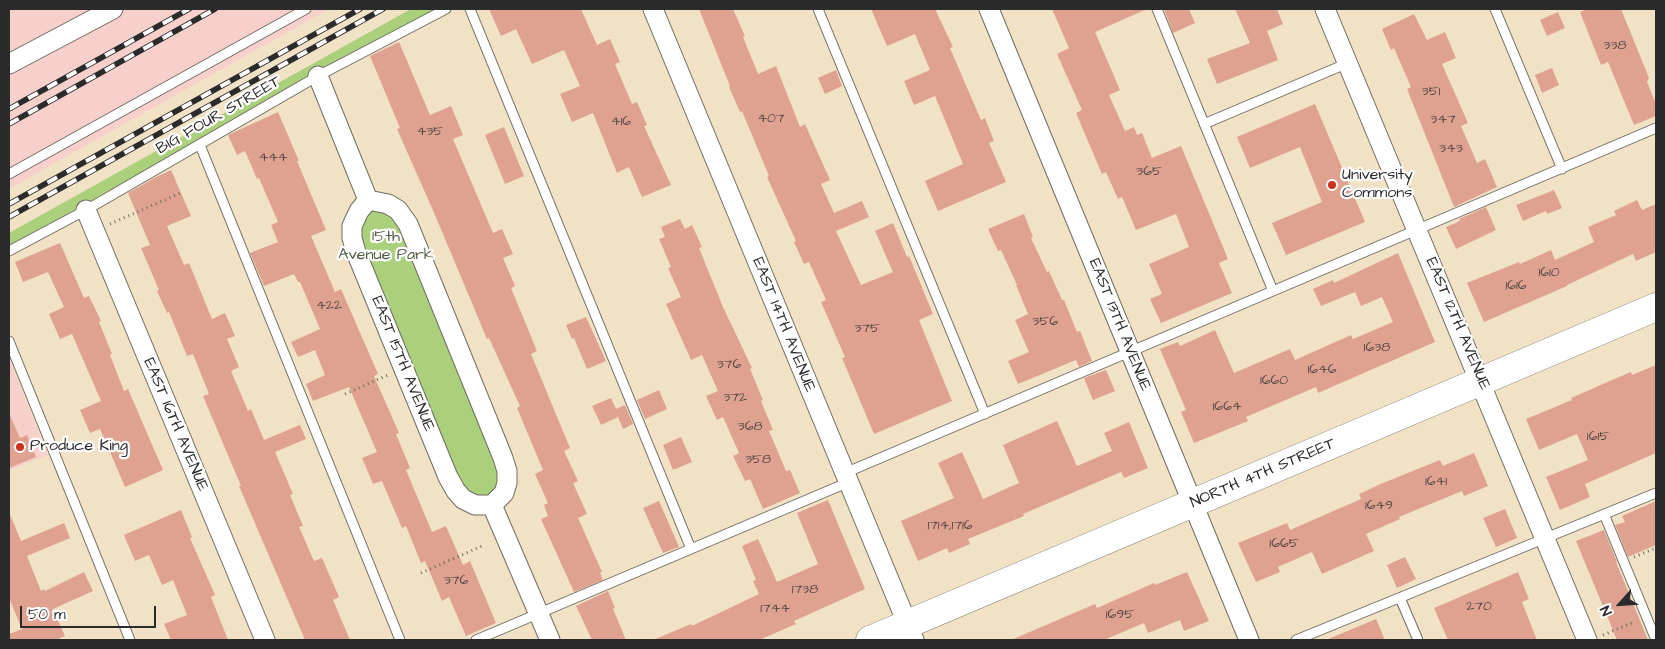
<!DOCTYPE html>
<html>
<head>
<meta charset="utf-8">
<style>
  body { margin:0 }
  #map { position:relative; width:1665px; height:649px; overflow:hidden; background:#f1e2c5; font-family:"Architects Daughter",sans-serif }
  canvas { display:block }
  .frame { position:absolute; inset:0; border:10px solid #2b2b2b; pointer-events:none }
  .north { position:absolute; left:1595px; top:579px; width:50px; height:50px; -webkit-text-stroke:4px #fff; paint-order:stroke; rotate:244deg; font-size:14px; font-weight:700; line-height:20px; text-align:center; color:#2b2b2b }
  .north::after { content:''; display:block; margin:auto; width:18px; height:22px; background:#2b2b2b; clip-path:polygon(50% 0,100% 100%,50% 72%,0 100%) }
  .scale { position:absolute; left:20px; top:606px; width:136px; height:22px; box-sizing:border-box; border:2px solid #2b2b2b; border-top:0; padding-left:6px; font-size:15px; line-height:18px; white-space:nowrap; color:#2b2b2b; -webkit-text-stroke:4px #fff; paint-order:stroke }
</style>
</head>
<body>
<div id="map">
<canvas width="1665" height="649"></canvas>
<div class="frame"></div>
<div class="north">N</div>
<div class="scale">50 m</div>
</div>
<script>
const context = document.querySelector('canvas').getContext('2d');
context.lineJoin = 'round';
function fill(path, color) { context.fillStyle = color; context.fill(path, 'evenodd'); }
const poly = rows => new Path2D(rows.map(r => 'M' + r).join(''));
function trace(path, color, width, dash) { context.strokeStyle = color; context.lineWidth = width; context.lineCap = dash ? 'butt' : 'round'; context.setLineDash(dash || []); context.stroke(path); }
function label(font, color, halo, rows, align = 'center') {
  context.font = font + ' "Architects Daughter",sans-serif'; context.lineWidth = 4.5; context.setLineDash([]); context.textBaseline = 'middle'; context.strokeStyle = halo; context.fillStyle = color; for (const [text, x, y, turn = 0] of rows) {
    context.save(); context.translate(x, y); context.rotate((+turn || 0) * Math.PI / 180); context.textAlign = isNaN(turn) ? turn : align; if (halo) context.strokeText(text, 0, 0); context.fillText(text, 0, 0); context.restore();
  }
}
const built = poly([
  [9,9,329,9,9,189],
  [9,358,48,455,9,470]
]);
const green = poly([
  [411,9,439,9,9,246,9,233],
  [368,200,398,210,503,458,492,505,463,499,352,226]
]);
const building = poly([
  [489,9,581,9,597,45,610,39,620,62,615,64,632,104,637,102,647,125,644,126,671,185,642,197,629,167,617,173,593,113,572,122,560,94,580,86,564,50,532,64,516,29,501,36],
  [699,9,733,9,745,36,743,37,758,74,776,66,800,127,805,124,830,180,821,184,834,213,862,201,869,217,836,231,861,285,893,272,875,231,893,223,907,257,909,256,933,314,919,320,952,401,874,434,842,358,845,357,821,302,826,300,809,262,804,264,794,242,796,241,767,177,769,176,742,111,740,112,729,87,730,86],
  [871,9,935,9,953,47,950,48,965,83,981,120,985,118,994,141,989,143,1006,182,938,211,925,181,963,164,935,96,914,105,904,81,930,70,915,34,887,46],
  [1052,9,1147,9,1095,32,1120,90,1109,95,1125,131,1134,127,1137,135,1142,133,1152,158,1181,146,1228,259,1219,263,1232,293,1161,323,1150,299,1162,294,1149,264,1189,247,1176,214,1136,230,1122,197,1118,199,1106,172,1102,174,1076,113,1082,110,1057,54,1069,48],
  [1164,9,1189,9,1195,23,1173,33],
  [1235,9,1277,9,1283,24,1267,31,1278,60,1217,84,1207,59,1250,43],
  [1588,9,1621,9,1649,78,1647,82,1656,104,1656,116,1634,125,1608,62,1601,65,1580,12],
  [1558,12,1565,28,1547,36,1540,20],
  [1414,14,1427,40,1445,32,1456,58,1442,64,1468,123,1461,126,1477,163,1485,159,1497,187,1454,207,1407,89,1411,87,1394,48,1391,50,1382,29],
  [399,42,430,115,451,106,463,135,453,139,493,233,502,229,513,254,503,258,515,286,511,288,537,351,531,354,570,448,564,451,578,481,573,483,587,514,578,518,602,572,600,573,603,580,574,592,541,519,548,516,544,505,548,503,535,474,543,470,517,408,520,406,489,338,487,339,435,215,397,129,400,128,370,56],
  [1552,68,1559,85,1542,93,1535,75],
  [836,70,842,86,825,94,818,78],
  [1315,104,1365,222,1286,255,1272,223,1322,202,1300,147,1250,168,1237,137],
  [278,112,299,161,297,161,326,230,311,236,335,292,341,289,378,374,374,376,399,433,396,434,410,468,406,470,432,532,446,526,463,565,470,561,496,623,466,636,449,597,442,601,425,561,421,563,406,526,402,528,382,481,373,484,362,458,377,452,349,387,313,401,306,384,325,375,315,350,298,357,291,342,320,329,300,282,298,282,294,274,264,286,250,253,278,242,271,225,278,222,259,178,257,179,245,151,237,155,228,135],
  [504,127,524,176,505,184,485,135],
  [171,170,191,216,167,226,184,265,189,263,212,319,225,313,235,336,227,339,239,367,231,371,248,411,251,409,264,440,300,425,306,439,275,452,293,494,290,495,303,526,299,527,314,561,322,558,339,597,333,600,350,640,305,640,239,486,241,486,203,396,209,394,193,354,187,356,169,312,167,313,157,291,159,290,141,248,150,245,128,193,156,177],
  [1554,190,1562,208,1547,214,1546,211,1523,221,1516,205],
  [1637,200,1642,210,1656,204,1656,252,1636,261,1633,254,1567,285,1567,286,1484,322,1467,283,1519,262,1520,264,1551,250,1555,260,1594,242,1588,227,1616,215,1614,211],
  [1486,207,1496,230,1456,249,1446,227,1460,221,1459,219],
  [1024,214,1033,237,1031,238,1047,272,1049,271,1062,300,1064,300,1077,332,1080,331,1092,361,1079,367,1076,360,1018,384,1008,361,1029,352,1015,320,1028,314,1016,285,1017,285,1001,250,998,251,988,229],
  [680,219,685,229,692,225,702,247,699,248,723,307,752,368,750,369,763,400,761,401,773,430,769,431,786,471,790,470,800,493,763,509,750,479,745,481,733,456,739,453,723,417,717,420,706,396,718,391,702,355,691,360,666,304,681,297,668,268,671,267,659,239,665,237,661,227],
  [60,243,84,298,89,296,101,321,99,322,112,354,110,355,124,391,128,389,163,470,125,487,100,429,90,433,80,410,101,401,72,334,60,339,49,314,64,307,48,272,23,282,15,262],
  [1398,253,1435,342,1318,393,1316,387,1246,417,1248,421,1194,443,1181,412,1186,410,1160,349,1178,342,1180,346,1215,330,1234,373,1290,349,1295,360,1351,335,1353,339,1393,322,1382,297,1361,306,1355,292,1321,306,1313,289,1333,280,1334,283],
  [586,317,606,361,587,369,574,338,572,339,566,325],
  [1656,365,1656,453,1585,484,1590,497,1560,510,1546,477,1588,460,1577,434,1539,450,1526,419,1572,400,1571,398,1612,380,1631,372,1632,375],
  [1106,370,1115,391,1093,400,1084,378],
  [659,390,667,409,645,419,637,400],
  [611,398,616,409,625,405,633,424,623,429,618,417,601,425,592,406],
  [9,413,20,438,27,435,36,457,9,468],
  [1057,421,1077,466,1112,451,1104,433,1129,422,1148,468,1124,478,1121,472,1023,514,1024,516,968,539,970,544,949,553,947,548,918,561,901,521,954,498,938,463,962,452,983,499,1019,483,1003,445],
  [681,437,692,462,673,470,663,445],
  [1474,453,1488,486,1464,496,1462,491,1399,517,1400,519,1366,534,1374,551,1322,574,1312,552,1278,567,1280,572,1256,582,1238,543,1287,523,1290,530,1361,499,1359,494,1383,483,1440,460,1443,466],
  [828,500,865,589,794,621,796,624,759,640,653,640,691,624,692,626,759,594,753,581,756,580,742,546,758,539,777,582,818,564,797,513],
  [659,501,679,547,663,553,643,508],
  [1656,501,1656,545,1628,557,1615,525,1625,522,1622,516],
  [1505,509,1517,538,1496,547,1483,518],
  [181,510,192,537,190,538,215,595,211,597,228,640,171,640,164,624,187,615,173,580,162,585,149,555,135,561,124,535],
  [9,512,21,541,64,523,70,538,27,556,41,591,44,589,45,591,84,572,93,591,53,609,65,636,56,640,9,640,9,634,22,629,9,598],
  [1604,530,1617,562,1616,562,1648,640,1617,640,1576,541],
  [1405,557,1416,579,1397,588,1387,565],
  [1187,572,1209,621,1184,631,1180,620,1148,633,1144,623,1104,640,1011,640,1095,604,1097,608,1154,583,1155,585],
  [1518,572,1529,599,1522,602,1537,640,1448,640,1434,608],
  [608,591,615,608,613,609,626,640,592,640,576,606],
  [1376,619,1385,640,1326,640]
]);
const path = poly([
  [110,224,183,192],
  [345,394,388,375],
  [1634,557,1656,548],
  [421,573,482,546],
  [1603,635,1634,622]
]);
const lane = poly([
  [470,9,691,549],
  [818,9,985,414],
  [1157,9,1273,291],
  [1495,9,1562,169],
  [1204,124,1348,63],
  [200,145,400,640],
  [9,174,306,9],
  [9,251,86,210,318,76,446,9],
  [9,341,130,640],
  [845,473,1656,128],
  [1604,514,1656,640],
  [1400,598,1418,640],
  [476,640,849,482],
  [1296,640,1656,493]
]);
const street = poly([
  [653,9,914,640],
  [989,9,1249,640],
  [1325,9,1587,640],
  [9,64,113,9],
  [318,76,368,200],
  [368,200,388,204,398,210,408,224,503,458,507,471,507,483,504,493,492,505,475,505,463,499,456,491,448,477,356,252,352,238,352,226,359,211,368,200],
  [86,210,265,640],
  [492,505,550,640]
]);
const primary = poly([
  [870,640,1656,307]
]);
const rail = poly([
  [9,109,189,9],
  [9,124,215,9],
  [9,204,360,9],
  [9,217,383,9]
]);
const markers = [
  [1332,185,5,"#c8321e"],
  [20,447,5,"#c8321e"]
];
const numberNames = [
  ["338",1615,46],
  ["351",1431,92],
  ["407",771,119],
  ["347",1443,120],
  ["416",621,122],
  ["435",430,132],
  ["343",1451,149],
  ["444",273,158],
  ["365",1149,172],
  ["1610",1549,273],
  ["1616",1516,286],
  ["422",329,306],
  ["356",1045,322],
  ["375",867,329],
  ["1638",1377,348],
  ["376",729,365],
  ["1646",1322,370],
  ["1660",1274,381],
  ["372",735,398],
  ["1664",1227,407],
  ["368",750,427],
  ["1615",1598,437],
  ["358",758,460],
  ["1641",1436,482],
  ["1649",1379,506],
  ["1714,1716",950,526],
  ["1665",1284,544],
  ["376",456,581],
  ["1738",805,590],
  ["270",1479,607],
  ["1744",775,609],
  ["1695",1120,615]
];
const streetNames = [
  ["BIG FOUR STREET",219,116,-30],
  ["EAST 12TH AVENUE",1457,324,67],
  ["EAST 14TH AVENUE",783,325,68],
  ["EAST 13TH AVENUE",1119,325,68],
  ["EAST 15TH AVENUE",402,364,68],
  ["EAST 16TH AVENUE",175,425,67],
  ["NORTH 4TH STREET",1263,474,-23]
];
const poiNames = [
  ["University",1342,176],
  ["Commons",1342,194],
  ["Produce King",30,447]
];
const parkNames = [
  ["15th",386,238],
  ["Avenue Park",386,256]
];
fill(built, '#f7d0cc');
fill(green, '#aad07b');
fill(building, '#dfa291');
trace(lane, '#706b61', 11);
trace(street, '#706b61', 21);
trace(primary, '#706b61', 29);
trace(path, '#706b61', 3, [1, 4]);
trace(lane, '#fff', 9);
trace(street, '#fff', 19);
trace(primary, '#fff', 28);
trace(rail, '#2b2b2b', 5.5);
trace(rail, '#fff', 4, [11]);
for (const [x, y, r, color] of markers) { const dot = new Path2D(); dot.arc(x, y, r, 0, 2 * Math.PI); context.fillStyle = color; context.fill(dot); trace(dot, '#fff', 2); }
label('14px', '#584944', null, numberNames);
label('16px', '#2b2b2b', '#fff', streetNames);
label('16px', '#2b2b2b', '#fff', poiNames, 'left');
label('16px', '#515d43', '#fff', parkNames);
</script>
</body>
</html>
